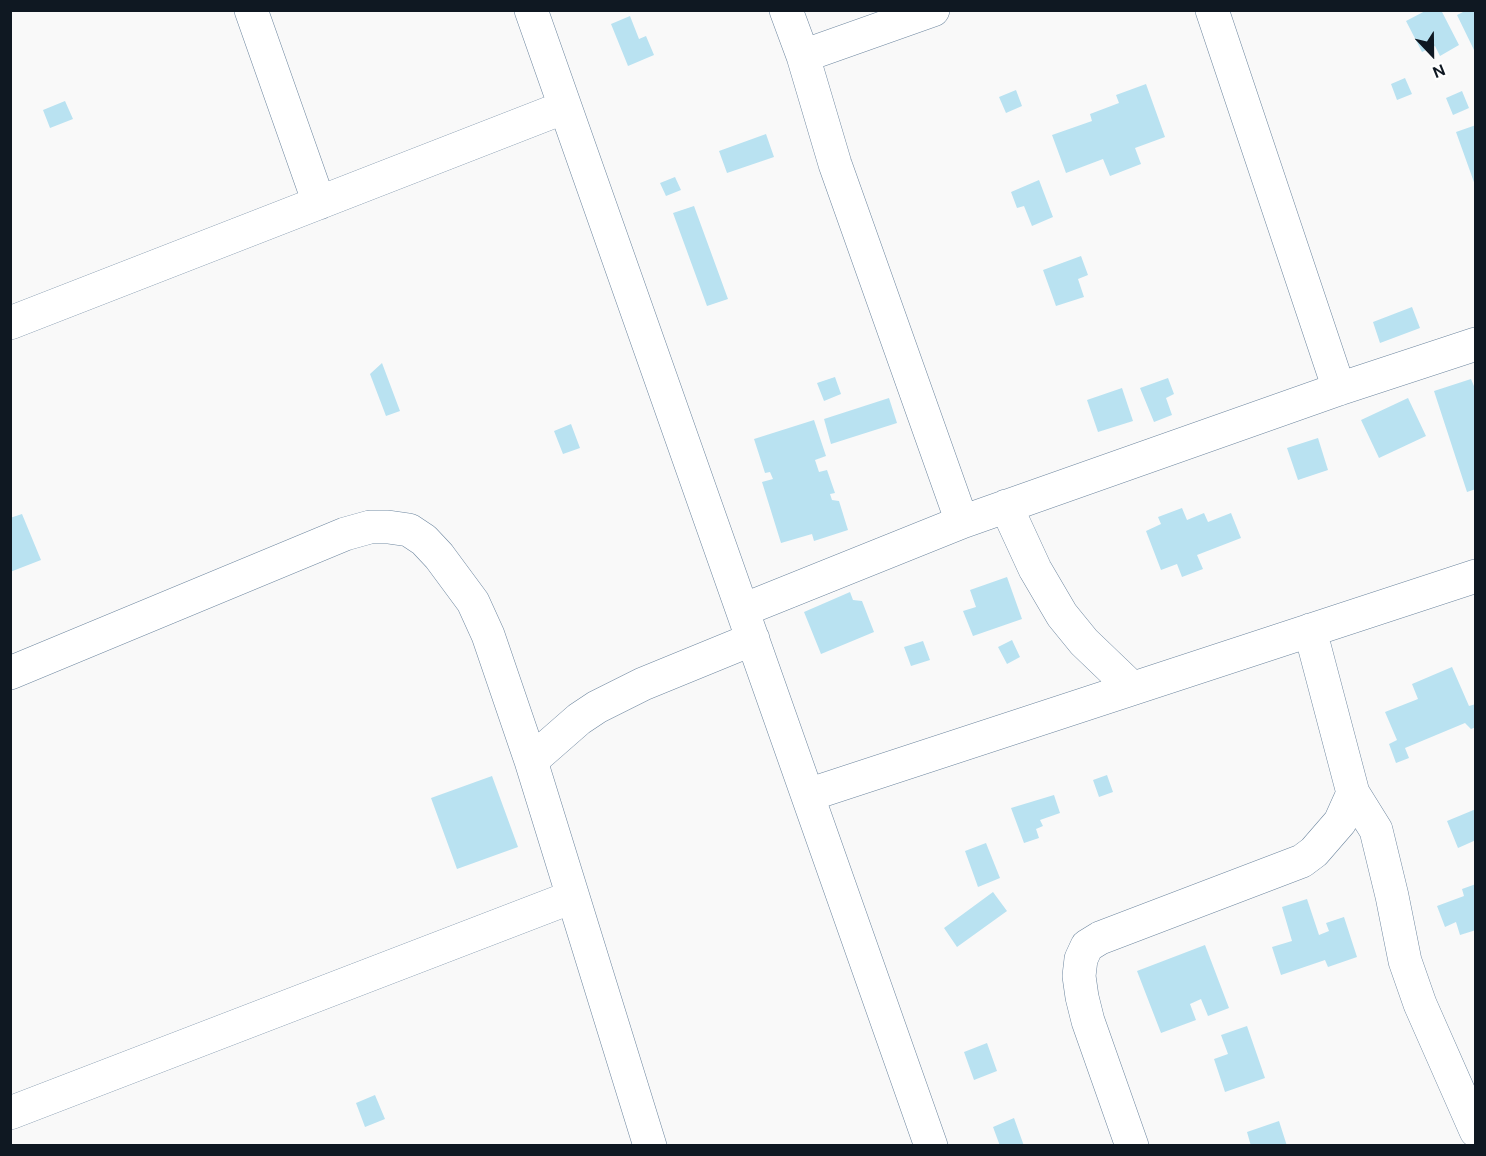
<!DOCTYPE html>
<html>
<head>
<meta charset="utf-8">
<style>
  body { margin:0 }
  #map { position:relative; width:1486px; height:1156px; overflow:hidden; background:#f9f9f9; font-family:"DM Sans",sans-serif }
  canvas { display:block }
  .frame { position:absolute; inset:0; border:12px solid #0f1822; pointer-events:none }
  .north { position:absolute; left:1402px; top:24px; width:60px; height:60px; -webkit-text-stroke:4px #fff; paint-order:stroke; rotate:158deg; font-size:16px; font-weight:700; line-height:24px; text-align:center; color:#0f1822 }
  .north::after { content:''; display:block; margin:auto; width:21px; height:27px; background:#0f1822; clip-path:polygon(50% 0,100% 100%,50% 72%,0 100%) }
</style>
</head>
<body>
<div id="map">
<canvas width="1486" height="1156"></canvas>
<div class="frame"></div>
<div class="north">N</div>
</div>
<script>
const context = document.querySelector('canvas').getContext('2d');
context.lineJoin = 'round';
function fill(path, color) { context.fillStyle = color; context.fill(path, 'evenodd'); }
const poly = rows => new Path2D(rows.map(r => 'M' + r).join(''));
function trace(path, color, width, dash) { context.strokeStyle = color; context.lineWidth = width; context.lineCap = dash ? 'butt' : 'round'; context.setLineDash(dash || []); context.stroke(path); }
const building = poly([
  [1427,10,1441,10,1459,45,1440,56,1435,46,1422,52,1406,21],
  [1462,10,1476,10,1476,49,1474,50,1457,15,1463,12],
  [630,16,639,39,646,36,654,55,628,66,611,24],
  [1405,78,1412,94,1397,100,1391,84],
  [1146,84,1165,137,1135,148,1141,164,1110,176,1103,159,1066,173,1052,135,1092,121,1090,114,1119,103,1116,95],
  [1016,90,1022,106,1006,113,999,97],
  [1462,91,1469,108,1453,115,1446,98],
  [65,101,73,119,50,128,43,110],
  [1476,125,1476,185,1475,185,1456,132],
  [766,134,774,157,727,173,719,151],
  [675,177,681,190,666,196,660,183],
  [1039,180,1053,217,1032,226,1024,206,1017,208,1011,192],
  [694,206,728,299,707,306,673,213],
  [1081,256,1088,275,1078,279,1084,297,1056,306,1043,270],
  [1412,307,1420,328,1380,343,1373,322],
  [382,363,400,411,386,416,370,374],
  [835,377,841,394,824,401,817,383],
  [1168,378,1174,394,1166,398,1172,415,1154,422,1140,388],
  [1471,379,1476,391,1476,489,1467,492,1434,391],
  [1122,388,1133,421,1098,432,1087,400],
  [889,398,897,423,831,444,824,419],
  [1408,398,1426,436,1379,458,1361,420],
  [814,420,826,456,815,460,819,472,827,470,835,493,830,494,832,500,839,501,848,530,814,541,812,534,781,543,762,482,773,479,770,472,765,473,754,439],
  [571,424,580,448,563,454,554,431],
  [1318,438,1328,470,1298,480,1287,448],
  [1182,508,1187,520,1204,513,1208,522,1231,513,1241,538,1197,555,1203,569,1182,577,1177,564,1161,570,1146,531,1161,524,1158,517],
  [22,514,41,560,10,572,10,518],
  [1007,577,1022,619,973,636,963,611,976,607,970,590],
  [850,592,853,600,862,601,874,632,821,654,804,612],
  [1012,640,1020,657,1007,664,998,647],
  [923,641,930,660,911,666,904,647],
  [1452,667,1469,706,1476,704,1476,727,1471,729,1465,723,1405,748,1409,758,1396,763,1389,744,1397,740,1385,712,1418,699,1412,684],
  [1107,775,1113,792,1099,797,1093,780],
  [492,776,518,847,457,869,431,798],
  [1054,795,1060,813,1040,820,1043,826,1036,829,1039,838,1024,843,1011,808],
  [1476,809,1476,840,1458,848,1447,821],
  [986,843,1000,878,978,887,965,851],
  [1476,884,1476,930,1460,935,1456,922,1445,927,1437,906,1464,896,1462,889],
  [993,892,1007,911,957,947,944,928],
  [1307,899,1319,935,1329,931,1326,923,1344,917,1357,957,1328,967,1325,960,1281,975,1272,947,1292,941,1282,907],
  [1205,945,1229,1008,1208,1016,1201,999,1190,1004,1196,1020,1161,1033,1137,971],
  [1247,1026,1265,1078,1225,1092,1214,1059,1228,1054,1221,1035],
  [987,1043,997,1071,974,1080,964,1052],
  [375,1095,385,1119,365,1127,356,1103],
  [1014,1118,1024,1146,1000,1146,993,1127],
  [1279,1121,1287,1146,1251,1146,1247,1132]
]);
const minor = poly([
  [251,10,319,203],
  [531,10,931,1146],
  [786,10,803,56,835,164,962,522],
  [1212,10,1339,389],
  [803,56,933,10],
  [10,323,565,107],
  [1006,506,1035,569,1062,615,1084,642,1132,688],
  [743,610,962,522,1339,389,1476,344],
  [1310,630,1353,793,1376,830,1392,896,1405,961,1420,1004,1476,1131],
  [10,673,345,534,370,527,388,527,409,530,424,540,439,556,473,602,488,635,531,761,650,1146],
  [531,761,579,719,597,707,643,684,753,639],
  [808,795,1476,576],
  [10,1113,572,897],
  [1132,1146,1088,1021,1082,997,1079,976,1081,959,1087,946,1100,938,1302,861,1314,852,1340,822,1353,793]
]);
fill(building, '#b9e2f1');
trace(minor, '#6d869f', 34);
trace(minor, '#fff', 33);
</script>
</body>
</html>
